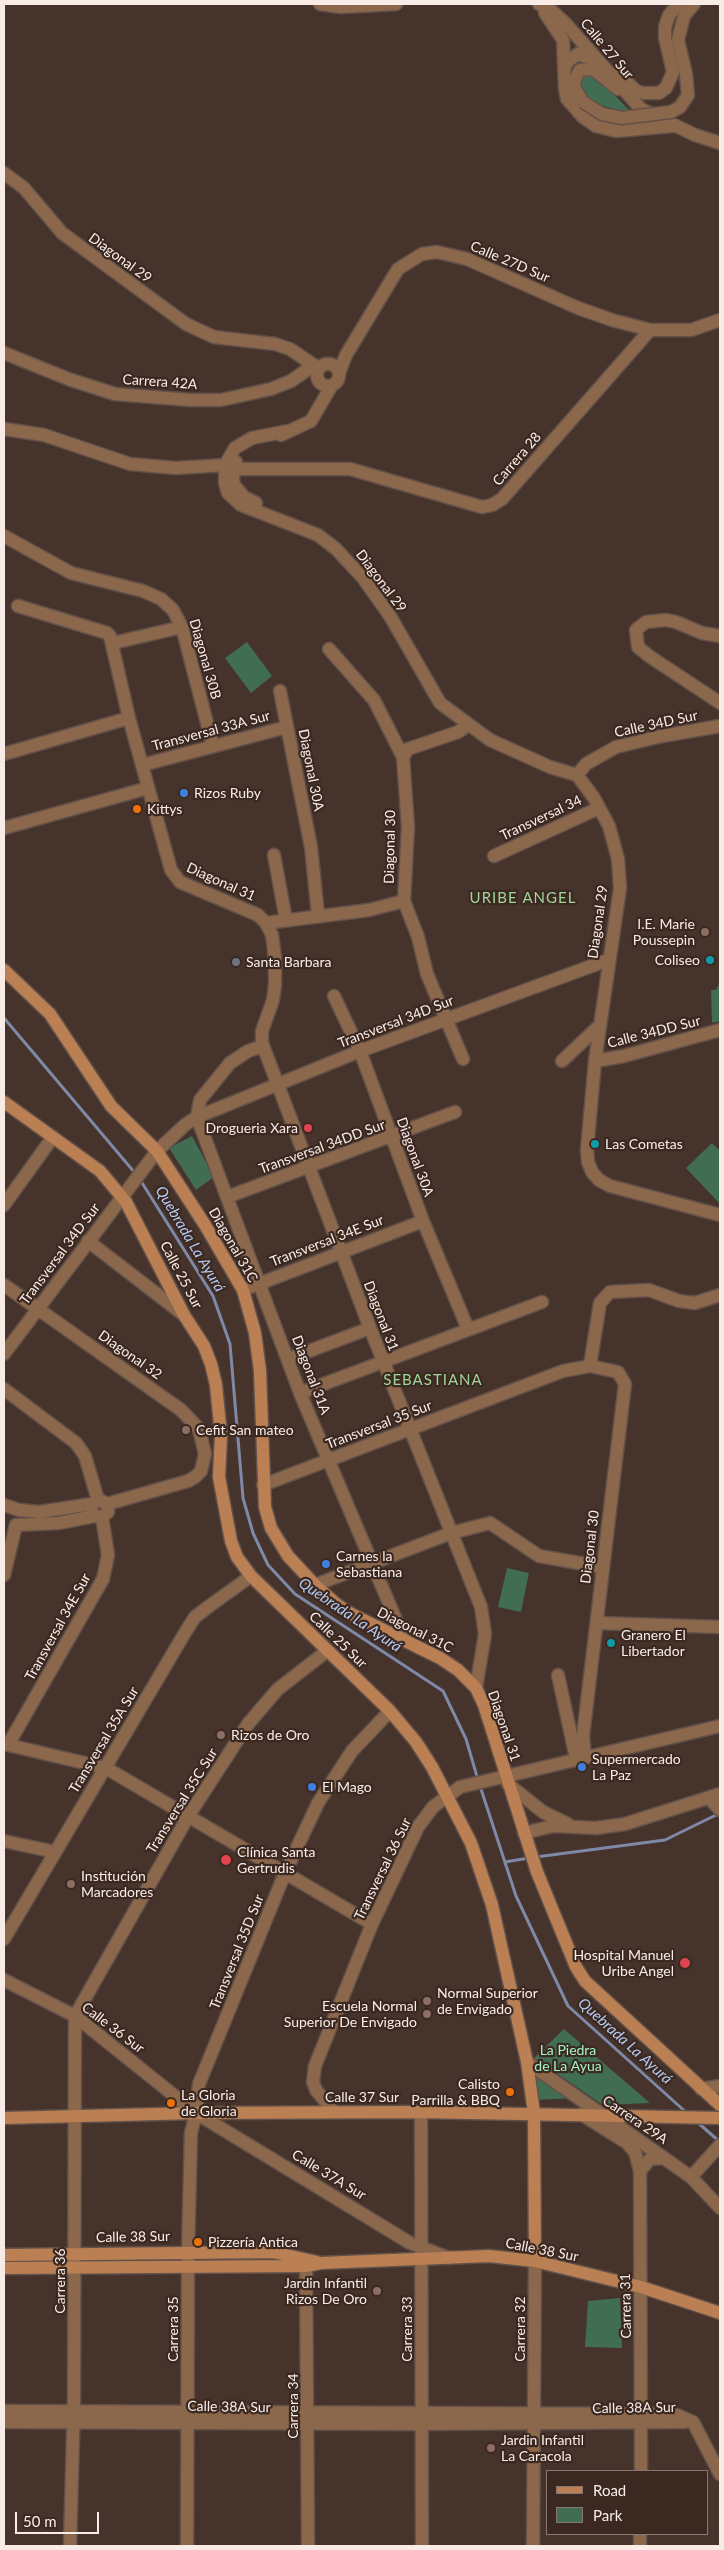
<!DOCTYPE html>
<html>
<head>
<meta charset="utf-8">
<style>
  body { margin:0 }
  #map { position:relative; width:724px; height:2550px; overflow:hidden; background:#46332b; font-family:Lato,sans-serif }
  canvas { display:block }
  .frame { position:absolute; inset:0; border:5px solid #f9ece7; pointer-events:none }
  .legend { position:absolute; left:546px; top:2470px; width:162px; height:65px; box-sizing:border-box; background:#3b2921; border:1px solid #877770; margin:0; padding:6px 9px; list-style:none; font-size:15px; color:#f9ece7 }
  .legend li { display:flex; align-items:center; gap:10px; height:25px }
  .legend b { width:25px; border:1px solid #877770 }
  .scale { position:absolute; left:15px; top:2512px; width:84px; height:22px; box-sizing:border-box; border:2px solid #f9ece7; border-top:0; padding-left:6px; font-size:15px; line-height:18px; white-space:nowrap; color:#f9ece7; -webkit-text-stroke:4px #3b2921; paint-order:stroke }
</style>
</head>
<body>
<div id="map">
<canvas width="724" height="2550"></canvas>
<div class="frame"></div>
<ul class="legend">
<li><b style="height:6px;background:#ba8054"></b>Road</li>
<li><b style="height:14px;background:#416d53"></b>Park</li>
</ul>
<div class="scale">50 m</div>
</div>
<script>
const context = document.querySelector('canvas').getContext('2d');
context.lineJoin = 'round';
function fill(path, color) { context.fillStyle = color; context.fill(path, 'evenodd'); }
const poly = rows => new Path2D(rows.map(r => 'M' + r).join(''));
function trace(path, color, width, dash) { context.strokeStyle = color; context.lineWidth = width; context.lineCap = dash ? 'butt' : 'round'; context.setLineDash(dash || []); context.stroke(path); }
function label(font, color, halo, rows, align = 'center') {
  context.font = font + ' Lato,sans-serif'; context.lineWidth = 4.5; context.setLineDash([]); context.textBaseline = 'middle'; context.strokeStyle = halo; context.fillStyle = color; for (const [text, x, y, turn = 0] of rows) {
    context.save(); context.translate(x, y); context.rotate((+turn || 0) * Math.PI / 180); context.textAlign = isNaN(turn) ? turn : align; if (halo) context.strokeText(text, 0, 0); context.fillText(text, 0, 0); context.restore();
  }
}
const green = poly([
  [589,73,596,76,629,110,622,111,600,105,584,94,580,90,579,81],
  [247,642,272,676,251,693,225,658],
  [720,982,720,1021,712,1023,711,990,716,990],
  [192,1136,214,1177,196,1190,169,1148],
  [712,1143,720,1151,720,1204,686,1168],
  [507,1568,529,1573,521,1612,498,1607],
  [564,2029,650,2103,603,2105,534,2058],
  [534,2069,575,2098,535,2100],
  [620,2298,622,2348,585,2347,588,2301]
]);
const stream = poly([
  [4,1018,135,1173],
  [139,1178,213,1296,230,1344,243,1498,253,1533,268,1565,295,1594,443,1691,466,1739,478,1780],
  [480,1786,516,1896,568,2006,688,2114],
  [536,1857,665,1840,720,1813],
  [505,1862,529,1858],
  [696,2121,720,2142]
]);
const minor = poly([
  [686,74,678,40,684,16,694,4],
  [583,102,575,89,574,81,580,70,593,69,618,89],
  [4,173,24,188,62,233,186,324,214,337,275,344,290,349,318,368],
  [4,353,71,380,115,394,190,400,221,400,271,389,291,381,314,365],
  '317 375a11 11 0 1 1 22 0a11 11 0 1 1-22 0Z',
  [339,373,346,355,398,269,422,254,437,252,467,259,578,308,612,320,650,330,691,330,720,320],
  [4,429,44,435,130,464,176,468,225,465],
  [288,431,252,438,235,448,225,465,225,483,228,493,241,505,318,535,336,549,363,578,390,616,440,703,490,740,550,767,577,775,594,798,609,826,618,859,620,888,595,1061,587,1150,588,1162,592,1172,599,1180,610,1186,720,1215],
  [281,435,311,421,332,385],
  [236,462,233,478,234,485,244,497,256,503],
  [234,469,350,469,482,507,492,505,502,499,650,330],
  [4,536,71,573,143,591,161,599,173,610,182,627,213,746],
  [18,606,107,633,110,636,129,718,171,870,180,882,258,915,266,923,272,935,275,958,275,985,273,1000,262,1031,262,1043,370,1328,481,1607,485,1634,476,1688],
  [720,636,702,633,676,622,666,620,646,622,636,630,638,647,649,656,720,703],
  [113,643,182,627],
  [329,649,374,700,403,757,408,827,404,901,418,937,427,974,463,1059],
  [280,691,311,847,318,915],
  [4,754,129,718],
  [403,757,408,749,458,732,467,726],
  [142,765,287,727],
  [577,775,586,764,616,747,662,736,720,726],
  [4,828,148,788],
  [274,855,286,920],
  [494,856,599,808],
  [266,923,369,910,404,901],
  [334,996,360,1051,423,1221,468,1329],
  [263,1046,248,1051,230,1063,200,1100,197,1117,300,1393,405,1641],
  [562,1061,599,1026],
  [595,1061,624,1056,720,1030],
  [227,1197,455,1112],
  [4,1205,53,1137],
  [88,1241,184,1315],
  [4,1285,181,1410,199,1429,205,1454,201,1471,195,1477,188,1481,107,1504],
  [243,1290,423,1221],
  [4,1354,157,1151,186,1124,197,1117,360,1051,608,960],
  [288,1359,370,1328],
  [590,1366,600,1303,610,1292,649,1290,679,1301,695,1303,720,1295],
  [4,1389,76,1443,85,1456,98,1500],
  [300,1393,542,1302],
  [263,1485,563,1371,590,1366,618,1372,625,1384,583,1736,585,1757],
  [4,1505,19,1510,39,1512,92,1504,100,1500,107,1504,108,1512,102,1517,95,1516,91,1511,92,1504],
  [4,1575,16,1525,59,1523,95,1516],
  [315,1585,451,1533,490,1523,539,1556,602,1567],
  [597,1623,720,1627],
  [558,1675,576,1758],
  [4,1744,106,1768,372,1924],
  [8,1745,103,1579,108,1555,102,1517],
  [508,1784,543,1812,568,1824],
  [709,1798,720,1810],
  [524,1833,553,1826,596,1828,625,1824,720,1794],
  [4,1841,55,1852],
  [4,1939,186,1631,195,1617,208,1607,251,1576],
  [4,1980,75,2016,196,2113,410,2243,449,2258],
  [701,2089,720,2086],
  [334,2112,316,2090,313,2082,315,2066,372,1924,418,1827,433,1807,460,1787,720,1726],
  [421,2112,422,2546],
  [581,2114,627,2143,635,2152,640,2171],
  [691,2177,720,2145],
  [306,2266,308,2546],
  [641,2471,640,2171,650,2159,664,2158],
  [70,2546,74,2399,75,2016,189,1815,248,1724,278,1689,327,1651],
  [187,2546,188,2251,191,2133,196,2113,199,2084,285,1873,318,1803,352,1751,390,1711],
  [533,2546,535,2261],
  [640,2546,640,2534]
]);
const tertiary = poly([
  [320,4,341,7,396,4],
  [539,4,552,11,566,24,641,109,695,135,720,143],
  [545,13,563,40,565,89,567,99,583,117,596,126,616,131,673,126],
  [565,67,568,61,578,54,595,60],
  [617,72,636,91,643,93,659,93,666,88,673,72,665,38,665,27,669,15,679,4],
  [527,2062,691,2177,720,2208],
  [4,2411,666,2414,677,2415,693,2422,720,2474],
  [4,2422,412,2424,685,2422]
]);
const secondary = poly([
  [4,970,50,1014,111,1106,157,1151,205,1225,243,1290,255,1333,260,1371,265,1507,271,1528,288,1556,315,1585,336,1604,353,1615,440,1658,458,1670,476,1688,484,1705,537,1872,576,1967,585,1981,720,2105],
  [4,1102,100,1171,126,1202,184,1315,204,1346,211,1364,216,1385,221,1435,219,1477,231,1541,237,1557,251,1576,390,1711,416,1742,432,1767,471,1843,492,1905,527,2062,534,2113,535,2261],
  [4,2118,196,2113,421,2112,720,2118],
  [4,2255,273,2252,317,2262],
  [4,2268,306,2266,321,2263,489,2256,535,2261,641,2287,720,2313]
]);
const minorBridge = poly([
  [583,102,602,114,622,118,671,112,680,107,688,95,686,74]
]);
const markers = [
  [184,793,5,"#3f7fe0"],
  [137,809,5,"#e8710a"],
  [705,932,5,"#8d6e63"],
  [710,960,5,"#0f9aa8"],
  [236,962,5,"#6b7280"],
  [308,1128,5,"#e0444e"],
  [595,1144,5,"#0f9aa8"],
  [186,1430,5,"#8d6e63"],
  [326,1564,5,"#3f7fe0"],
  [611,1643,5,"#0f9aa8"],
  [221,1735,5,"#8d6e63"],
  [582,1767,5,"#3f7fe0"],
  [312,1787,5,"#3f7fe0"],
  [226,1860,6,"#e0444e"],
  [71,1884,5,"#8d6e63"],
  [685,1963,6,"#e0444e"],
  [427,2001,5,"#8d6e63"],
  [427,2014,5,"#8d6e63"],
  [510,2092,5,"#e8710a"],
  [171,2103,5,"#e8710a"],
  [198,2242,5,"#e8710a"],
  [377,2291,5,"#8d6e63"],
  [491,2448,5,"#8d6e63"]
];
const streetNames = [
  ["Calle 27 Sur",607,49,50],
  ["Diagonal 29",120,258,36],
  ["Calle 27D Sur",510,262,23],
  ["Carrera 42A",160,382,4],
  ["Carrera 28",517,459,-49],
  ["Diagonal 29",381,581,53],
  ["Diagonal 30B",205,659,74],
  ["Calle 34D Sur",656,724,-12],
  ["Transversal 33A Sur",211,731,-15],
  ["Diagonal 30A",311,770,79],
  ["Transversal 34",541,818,-25],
  ["Diagonal 30",390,847,-89],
  ["Diagonal 31",221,882,24],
  ["Diagonal 29",598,922,-82],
  ["Transversal 34D Sur",396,1022,-21],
  ["Calle 34DD Sur",654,1032,-14],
  ["Transversal 34DD Sur",322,1147,-20],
  ["Diagonal 30A",415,1157,70],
  ["Transversal 34E Sur",327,1241,-21],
  ["Diagonal 31C",233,1245,60],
  ["Transversal 34D Sur",60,1254,-53],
  ["Calle 25 Sur",181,1275,62],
  ["Diagonal 31",381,1316,69],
  ["Diagonal 32",130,1355,35],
  ["Diagonal 31A",311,1375,69],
  ["Transversal 35 Sur",379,1425,-21],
  ["Diagonal 30",590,1547,-83],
  ["Transversal 34E Sur",58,1627,-61],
  ["Diagonal 31C",415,1630,27],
  ["Calle 25 Sur",338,1640,44],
  ["Diagonal 31",504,1726,71],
  ["Transversal 35A Sur",104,1740,-59],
  ["Transversal 35C Sur",182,1801,-58],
  ["Transversal 36 Sur",383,1869,-64],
  ["Transversal 35D Sur",237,1952,-68],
  ["Calle 36 Sur",113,2028,37],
  ["Calle 37 Sur",362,2097],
  ["Carrera 29A",635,2120,34],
  ["Calle 37A Sur",329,2175,31],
  ["Calle 38 Sur",133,2237,-1],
  ["Calle 38 Sur",542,2250,11],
  ["Carrera 36",60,2281,-90],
  ["Carrera 31",626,2306,-91],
  ["Carrera 35",173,2329,-90],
  ["Carrera 33",407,2329,-90],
  ["Carrera 32",520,2329,-90],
  ["Carrera 34",293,2406,-90],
  ["Calle 38A Sur",229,2407,1],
  ["Calle 38A Sur",634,2408,-1]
];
const poiNames = [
  ["Rizos Ruby",194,793],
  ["Kittys",147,809],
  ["I.E. Marie",695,924,"right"],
  ["Poussepin",695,940,"right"],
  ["Coliseo",700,960,"right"],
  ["Santa Barbara",246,962],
  ["Drogueria Xara",298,1128,"right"],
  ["Las Cometas",605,1144],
  ["Cefit San mateo",196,1430],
  ["Carnes la",336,1556],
  ["Sebastiana",336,1572],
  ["Granero El",621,1635],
  ["Libertador",621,1651],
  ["Rizos de Oro",231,1735],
  ["Supermercado",592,1759],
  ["La Paz",592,1775],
  ["El Mago",322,1787],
  ["Clínica Santa",237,1852],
  ["Gertrudis",237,1868],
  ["Institución",81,1876],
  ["Marcadores",81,1892],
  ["Hospital Manuel",674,1955,"right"],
  ["Uribe Angel",674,1971,"right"],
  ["Normal Superior",437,1993],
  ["de Envigado",437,2009],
  ["Escuela Normal",417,2006,"right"],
  ["Superior De Envigado",417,2022,"right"],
  ["Calisto",500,2084,"right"],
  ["Parrilla & BBQ",500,2100,"right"],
  ["La Gloria",181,2095],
  ["de Gloria",181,2111],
  ["Pizzería Antica",208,2242],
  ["Jardin Infantil",367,2283,"right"],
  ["Rizos De Oro",367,2299,"right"],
  ["Jardin Infantil",501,2440],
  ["La Caracola",501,2456]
];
const parkNames = [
  ["La Piedra",568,2050],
  ["de La Ayua",568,2066]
];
const neighbourhoodNames = [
  ["URIBE ANGEL",523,898],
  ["SEBASTIANA",433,1380]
];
const waterNames = [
  ["Quebrada La Ayurá",190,1239,59],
  ["Quebrada La Ayurá",350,1615,34],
  ["Quebrada La Ayurá",625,2041,42]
];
fill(green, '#416d53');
trace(stream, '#7e89a7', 3);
trace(minor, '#635149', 15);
trace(tertiary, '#635149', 15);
trace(secondary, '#635149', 15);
trace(minor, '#8b674c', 12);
trace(tertiary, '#8b674c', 12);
trace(secondary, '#ba8054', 12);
trace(minorBridge, '#635149', 15, []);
trace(minorBridge, '#8b674c', 12);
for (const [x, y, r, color] of markers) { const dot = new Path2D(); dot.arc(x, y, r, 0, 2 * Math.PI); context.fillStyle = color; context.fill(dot); trace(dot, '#3b2921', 2); }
label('14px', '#f9ece7', '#3b2921', streetNames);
label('14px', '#f9ece7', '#3b2921', poiNames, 'left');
label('14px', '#a2f4c2', '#3b2921', parkNames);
context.letterSpacing = '1px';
label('15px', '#a0d599', '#3b2921', neighbourhoodNames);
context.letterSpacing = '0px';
label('italic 15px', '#b4caf4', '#3b2921', waterNames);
</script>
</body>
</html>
